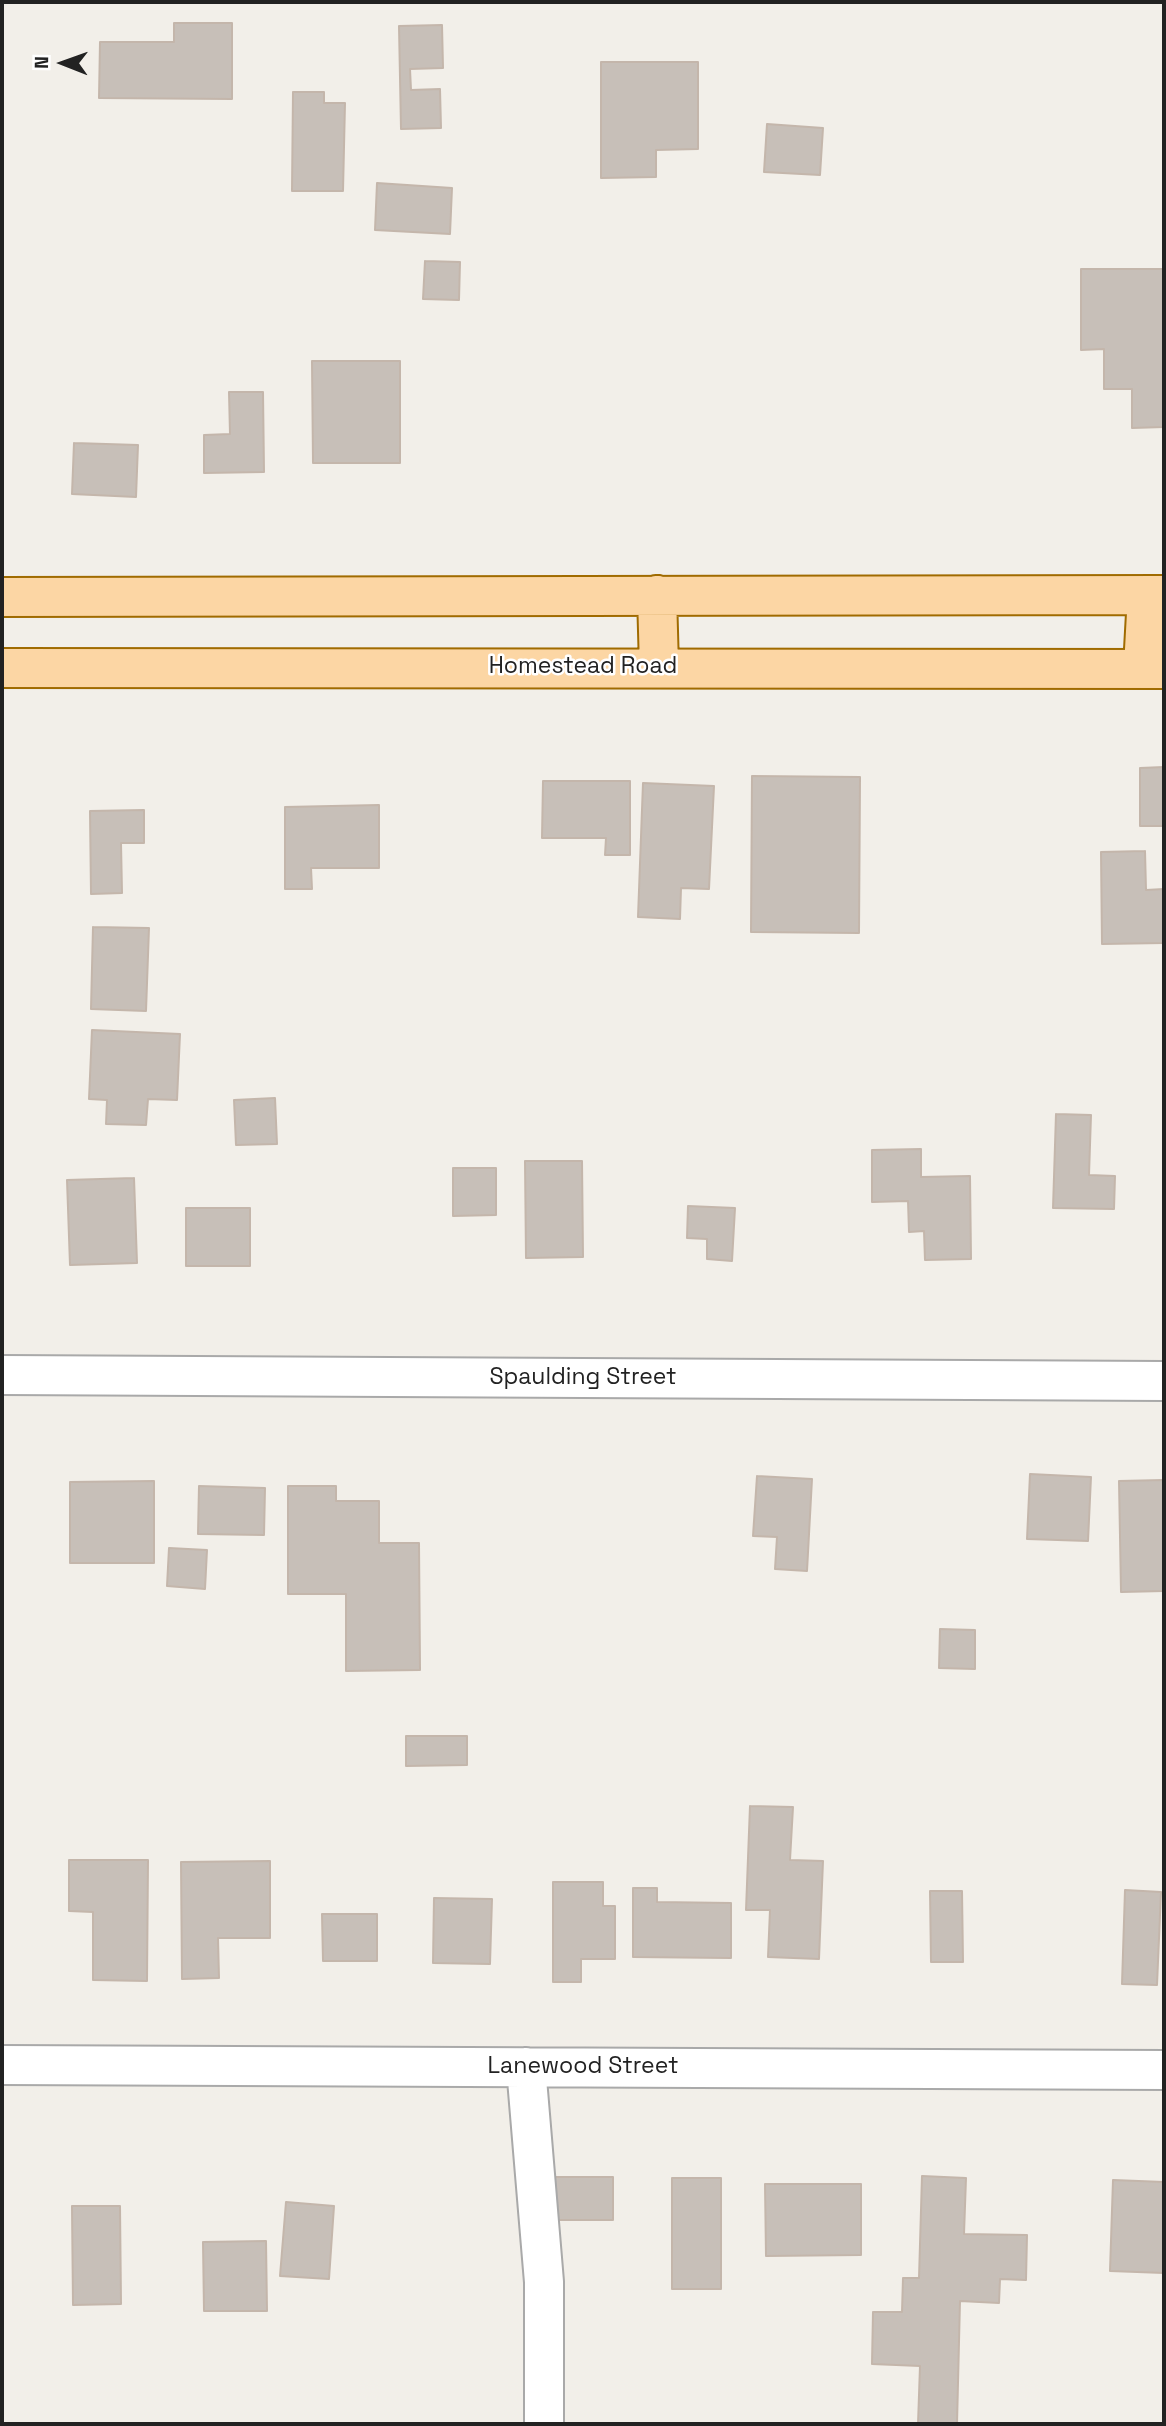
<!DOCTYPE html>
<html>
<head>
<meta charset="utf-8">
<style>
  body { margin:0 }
  #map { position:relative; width:1166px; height:2426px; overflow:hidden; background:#f2efe9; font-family:"Space Grotesk",sans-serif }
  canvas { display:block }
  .frame { position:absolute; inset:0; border:4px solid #222; pointer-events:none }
  .north { position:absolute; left:28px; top:28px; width:70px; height:70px; -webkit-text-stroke:5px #fff; paint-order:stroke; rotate:271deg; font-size:19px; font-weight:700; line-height:28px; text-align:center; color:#222 }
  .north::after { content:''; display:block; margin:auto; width:24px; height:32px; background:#222; clip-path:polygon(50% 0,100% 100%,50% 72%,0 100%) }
</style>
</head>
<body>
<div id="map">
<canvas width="1166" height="2426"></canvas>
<div class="frame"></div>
<div class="north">N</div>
</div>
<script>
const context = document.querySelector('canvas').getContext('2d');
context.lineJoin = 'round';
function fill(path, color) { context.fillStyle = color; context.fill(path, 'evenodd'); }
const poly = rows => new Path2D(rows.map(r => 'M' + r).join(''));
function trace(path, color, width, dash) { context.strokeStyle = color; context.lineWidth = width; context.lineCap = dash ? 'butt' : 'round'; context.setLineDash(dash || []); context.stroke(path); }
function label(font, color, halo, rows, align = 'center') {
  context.font = font + ' "Space Grotesk",sans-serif'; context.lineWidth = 5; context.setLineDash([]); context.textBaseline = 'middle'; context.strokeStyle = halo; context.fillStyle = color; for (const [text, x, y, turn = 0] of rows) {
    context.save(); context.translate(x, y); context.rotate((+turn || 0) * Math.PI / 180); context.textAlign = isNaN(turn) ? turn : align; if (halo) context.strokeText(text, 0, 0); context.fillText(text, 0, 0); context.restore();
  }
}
const building = poly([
  [174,23,232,23,232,99,99,98,100,42,174,42,174,23],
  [442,25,443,68,410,69,411,90,440,89,441,128,401,129,399,26,442,25],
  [601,62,698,62,698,149,656,150,656,177,601,178,601,62],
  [293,92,324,92,324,103,345,103,343,191,292,191,293,92],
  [767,124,823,128,820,175,764,172,767,124],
  [377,183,452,188,450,234,375,230,377,183],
  [425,261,460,262,459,300,423,299,425,261],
  [1081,269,1164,269,1164,427,1132,428,1132,389,1104,389,1104,349,1081,350,1081,269],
  [312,361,400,361,400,463,313,463,312,361],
  [229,392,263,392,264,472,204,473,204,435,230,434,229,392],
  [74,443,138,445,136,497,72,494,74,443],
  [1164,767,1164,826,1140,826,1140,768,1164,767],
  [752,776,860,777,859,933,751,932,752,776],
  [543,781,630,781,630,855,605,855,606,838,542,838,543,781],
  [643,783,714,786,709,889,681,888,680,919,638,917,643,783],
  [379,805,379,868,311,868,312,889,285,889,285,807,379,805],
  [144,810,144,843,121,843,122,893,91,894,90,811,144,810],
  [1145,851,1146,890,1164,889,1164,943,1102,944,1101,852,1145,851],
  [93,927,149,928,146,1011,91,1009,93,927],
  [92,1030,180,1034,177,1100,148,1099,146,1125,106,1124,107,1100,89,1099,92,1030],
  [275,1098,277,1144,236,1145,234,1100,275,1098],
  [1056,1114,1091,1115,1089,1175,1115,1176,1114,1209,1053,1208,1056,1114],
  [921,1149,921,1177,970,1176,971,1259,925,1260,924,1231,909,1232,908,1201,872,1202,872,1150,921,1149],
  [525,1161,582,1161,583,1257,526,1258,525,1161],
  [453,1168,496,1168,496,1215,453,1216,453,1168],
  [134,1178,137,1263,70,1265,67,1180,134,1178],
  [688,1206,735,1208,732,1261,707,1259,707,1239,687,1238,688,1206],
  [186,1208,250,1208,250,1266,186,1266,186,1208],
  [1030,1474,1091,1477,1088,1541,1027,1539,1030,1474],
  [757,1476,812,1479,807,1571,775,1569,777,1537,753,1536,757,1476],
  [1164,1480,1164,1591,1121,1592,1119,1481,1164,1480],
  [154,1481,154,1563,70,1563,70,1482,154,1481],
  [199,1486,265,1488,264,1535,198,1534,199,1486],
  [288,1486,336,1486,336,1501,379,1501,379,1543,419,1543,420,1670,346,1671,346,1594,288,1594,288,1486],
  [169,1548,207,1550,205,1589,167,1586,169,1548],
  [940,1629,975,1630,975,1669,939,1668,940,1629],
  [406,1736,467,1736,467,1765,406,1766,406,1736],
  [750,1806,793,1807,790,1860,823,1861,819,1959,768,1957,770,1910,746,1910,750,1806],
  [69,1860,148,1860,147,1981,93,1980,93,1912,69,1911,69,1860],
  [270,1861,270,1938,218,1938,219,1978,182,1979,181,1862,270,1861],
  [553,1882,603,1882,603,1906,615,1906,615,1959,581,1959,581,1982,553,1982,553,1882],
  [633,1888,657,1888,657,1902,731,1903,731,1958,633,1957,633,1888],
  [1125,1890,1161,1892,1157,1985,1122,1984,1125,1890],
  [930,1891,962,1891,963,1962,931,1962,930,1891],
  [434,1898,492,1899,490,1964,433,1963,434,1898],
  [322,1914,377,1914,377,1961,323,1961,322,1914],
  [922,2176,966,2178,964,2234,1027,2235,1026,2280,1000,2279,999,2303,960,2301,957,2424,918,2424,920,2366,872,2364,873,2312,902,2312,903,2278,919,2278,922,2176],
  [549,2177,613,2177,613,2220,548,2220,549,2177],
  [672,2178,721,2178,721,2289,672,2289,672,2178],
  [1113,2180,1164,2182,1164,2273,1110,2271,1113,2180],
  [765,2184,861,2184,861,2255,766,2256,765,2184],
  [286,2202,334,2206,329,2279,280,2276,286,2202],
  [72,2206,120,2206,121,2304,73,2305,72,2206],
  [266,2241,267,2311,204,2311,203,2242,266,2241]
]);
const minor = poly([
  [2,1375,1164,1381],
  [2,2065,1164,2070],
  [526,2067,544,2282,544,2424]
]);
const major = poly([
  [657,595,659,667],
  [2,597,1164,595],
  [2,668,1164,669],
  [1143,668,1147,595]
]);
const streetNames = [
  ["Homestead Road",583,667],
  ["Spaulding Street",583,1378],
  ["Lanewood Street",583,2067]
];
fill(building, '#c7bfb8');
trace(building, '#c4b6ab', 2);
trace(minor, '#a9a9a9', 42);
trace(major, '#a06b00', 42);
trace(minor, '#fff', 38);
trace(major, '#fcd6a4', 38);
label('23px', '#222', '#fff', streetNames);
</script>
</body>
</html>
